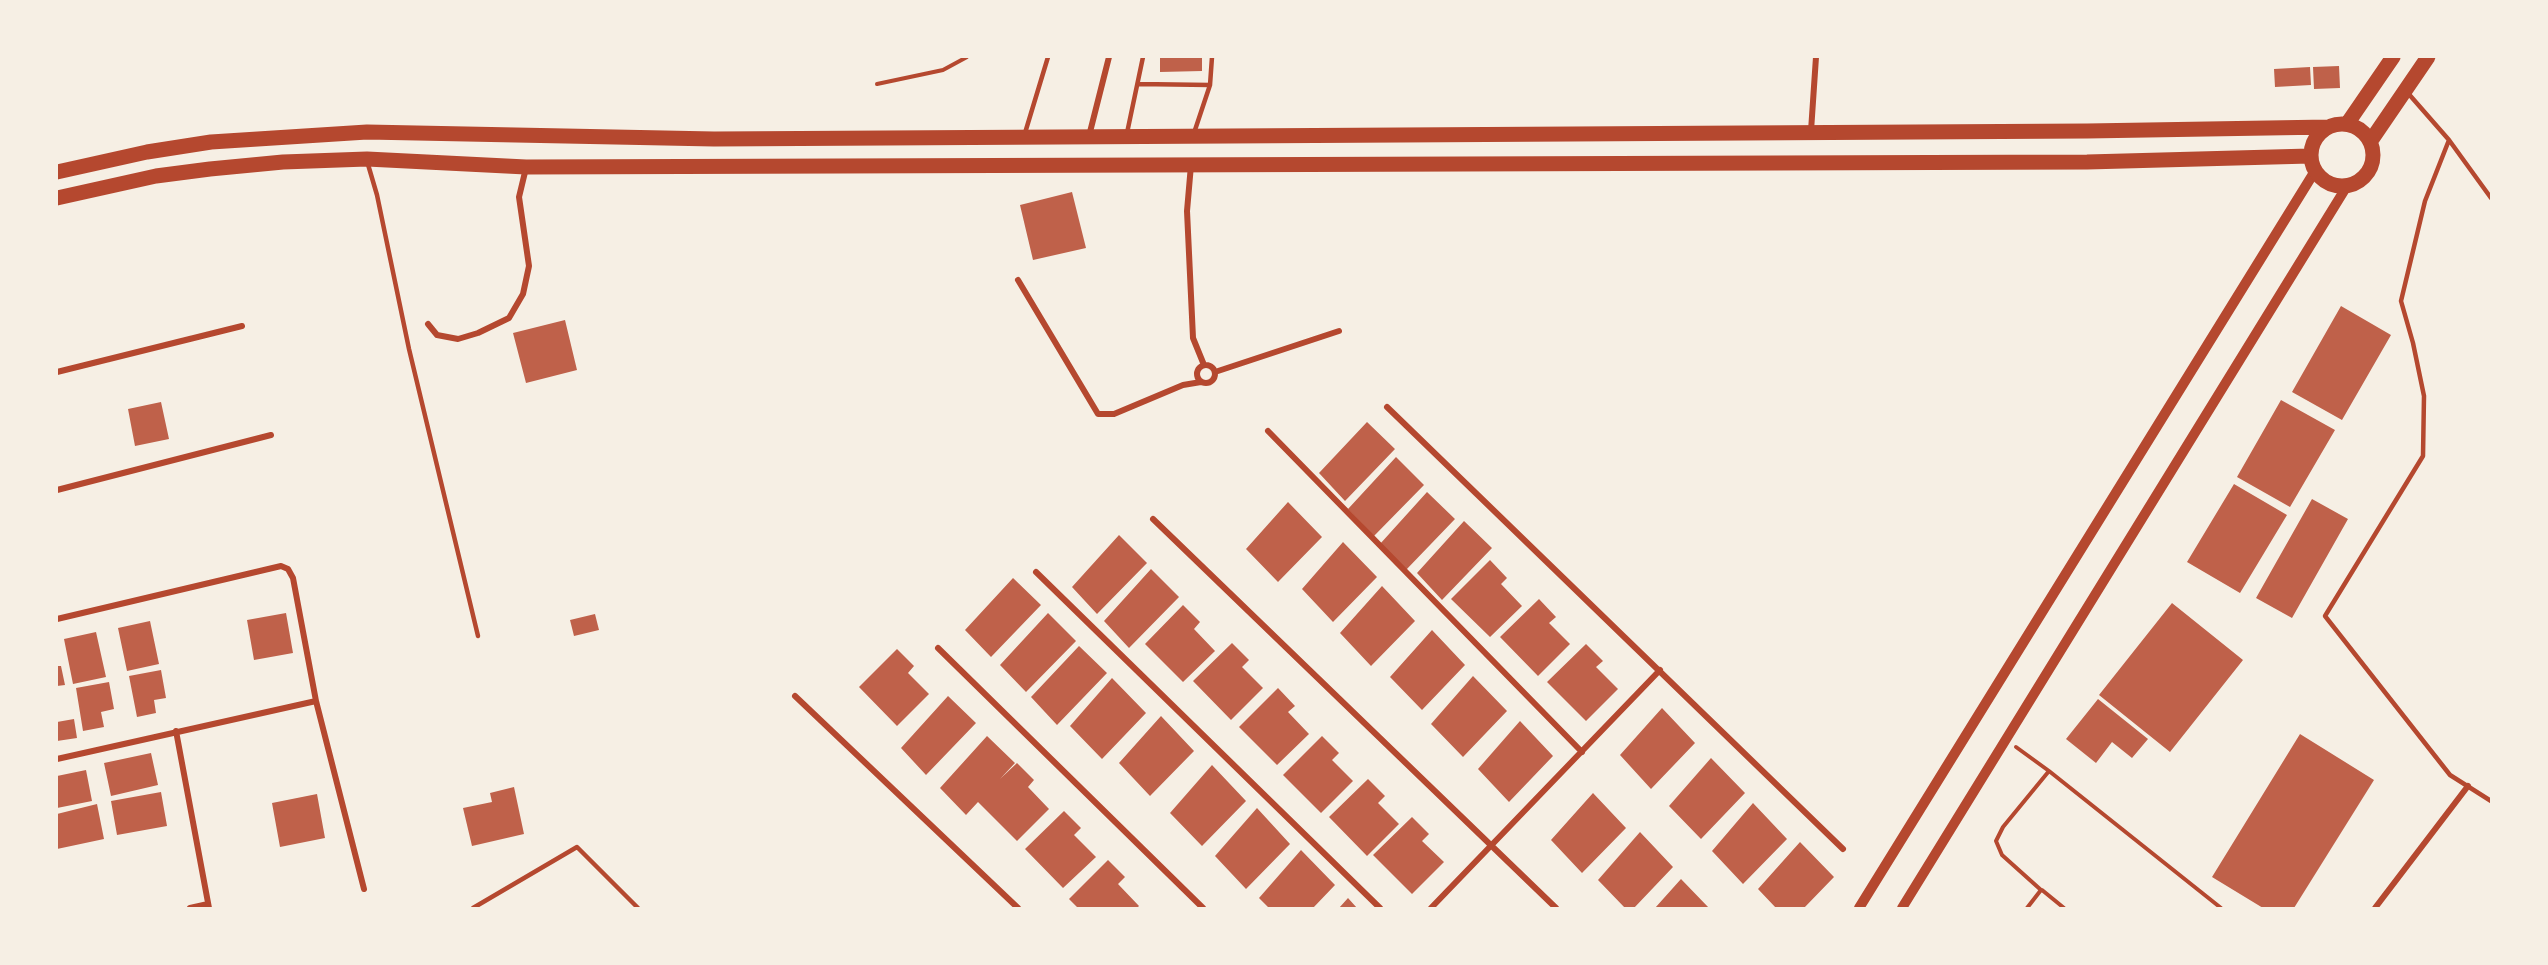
<!DOCTYPE html>
<html>
<head>
<meta charset="utf-8">
<style>
  body { margin:0 }
  #map { position:relative; width:2548px; height:965px; overflow:hidden; background:#f6efe4; font-family:Cabin,sans-serif }
  canvas { display:block }
  .frame { position:absolute; inset:0; border:58px solid #f6efe4; pointer-events:none }
</style>
</head>
<body>
<div id="map">
<canvas width="2548" height="965"></canvas>
<div class="frame"></div>
</div>
<script>
const context = document.querySelector('canvas').getContext('2d');
context.lineJoin = 'round';
function fill(path, color) { context.fillStyle = color; context.fill(path, 'evenodd'); }
const poly = rows => new Path2D(rows.map(r => 'M' + r).join(''));
function trace(path, color, width, dash) { context.strokeStyle = color; context.lineWidth = width; context.lineCap = dash ? 'butt' : 'round'; context.setLineDash(dash || []); context.stroke(path); }
const building = poly([
  [1160,57,1202,57,1202,71,1160,72],
  [2339,66,2340,88,2314,89,2313,67],
  [2310,67,2311,85,2275,87,2274,69],
  [1072,192,1086,248,1033,260,1020,205],
  [2341,306,2391,335,2342,420,2292,392],
  [565,320,577,370,526,383,513,333],
  [2281,400,2335,430,2290,507,2237,477],
  [161,402,169,439,135,446,128,409],
  [1367,422,1395,449,1345,501,1319,473],
  [1396,457,1424,485,1374,536,1348,509],
  [2234,484,2287,515,2240,593,2187,562],
  [1427,492,1455,519,1405,571,1380,544],
  [2312,499,2348,519,2292,618,2256,598],
  [1288,502,1322,537,1278,582,1246,549],
  [1464,521,1492,548,1442,600,1417,573],
  [1119,535,1147,563,1097,614,1072,587],
  [1343,542,1377,577,1333,622,1302,589],
  [1490,560,1507,578,1501,584,1522,606,1490,637,1451,599],
  [1151,569,1179,597,1129,648,1104,621],
  [1013,578,1041,605,991,657,965,630],
  [1382,586,1415,621,1371,666,1340,633],
  [1539,599,1556,617,1549,623,1570,644,1538,676,1500,637],
  [2172,603,2243,660,2170,752,2099,695],
  [1183,605,1200,622,1194,629,1215,651,1183,682,1145,644],
  [286,613,293,653,254,660,247,620],
  [1048,613,1076,641,1026,692,1000,665],
  [595,614,599,630,574,636,570,620],
  [150,621,159,664,127,671,118,628],
  [1432,630,1465,665,1422,710,1390,677],
  [96,632,106,677,73,684,64,639],
  [1232,643,1249,660,1242,667,1263,688,1231,720,1193,681],
  [1586,644,1603,661,1596,667,1618,689,1586,721,1547,682],
  [1079,646,1107,673,1057,725,1031,697],
  [897,649,914,666,908,673,929,694,897,726,859,687],
  [57,666,61,666,65,685,57,686],
  [161,670,166,698,154,700,156,713,137,717,129,676],
  [1473,676,1507,711,1463,757,1431,724],
  [1112,678,1146,713,1102,759,1070,726],
  [109,682,114,709,101,712,104,727,83,731,76,688],
  [1278,688,1295,706,1288,712,1309,734,1277,765,1239,727],
  [948,696,976,723,926,775,901,748],
  [2098,699,2148,739,2132,758,2112,742,2096,763,2066,739],
  [1662,708,1695,743,1651,789,1620,755],
  [1161,716,1194,751,1150,796,1119,763],
  [74,719,77,738,57,741,57,722],
  [1520,721,1553,756,1509,802,1478,769],
  [2300,734,2374,780,2294,908,2263,908,2212,877],
  [987,736,1015,763,1000,779,1017,763,1034,780,1028,787,1049,809,1017,841,978,802,966,815,940,788],
  [1322,736,1339,753,1332,760,1353,781,1321,813,1283,775],
  [151,753,158,785,111,796,104,763],
  [1711,758,1745,793,1701,839,1669,806],
  [1212,765,1246,801,1202,846,1170,813],
  [86,770,92,801,57,808,57,776],
  [1368,779,1385,796,1378,803,1399,824,1367,856,1329,817],
  [514,787,524,834,472,846,463,808,492,802,490,793],
  [161,792,167,826,117,835,111,801],
  [1593,793,1626,828,1582,873,1551,840],
  [317,794,325,838,280,847,272,803],
  [1753,803,1787,839,1743,884,1712,851],
  [97,804,104,839,57,849,57,814],
  [1257,808,1290,844,1246,889,1215,856],
  [1064,811,1081,828,1074,835,1096,857,1063,888,1025,849],
  [1412,817,1429,834,1422,841,1444,862,1412,894,1373,855],
  [1640,832,1673,867,1634,908,1625,908,1598,880],
  [1800,842,1834,877,1804,908,1776,908,1758,889],
  [1301,850,1335,885,1313,908,1269,908,1259,898],
  [1108,860,1125,877,1118,884,1139,906,1137,908,1078,908,1069,899],
  [1681,879,1709,908,1655,908],
  [1348,898,1357,908,1339,908]
]);
const path = poly([
  [877,84,943,70,967,57],
  [2016,747,2049,771],
  [2042,890,2064,908],
  [2027,908,2041,890,2002,855,1996,841,2003,827,2049,771,2221,908]
]);
const service = poly([
  [1138,84,1210,85],
  [2407,92,2449,140,2491,198],
  [1025,133,1048,57],
  [1127,133,1143,57],
  [1194,133,1210,85,1212,57],
  [2449,140,2425,201,2401,301,2413,343,2424,396,2423,456,2325,616,2450,775,2491,801],
  [367,161,377,195,409,349,478,636],
  [473,908,577,847,638,908]
]);
const minor = poly([
  [1811,131,1816,57],
  [1089,136,1109,57],
  [1191,165,1187,211,1193,338,1204,365],
  [1018,280,1098,414,1114,414,1183,385,1201,382],
  [428,324,437,335,458,339,478,333,509,318,523,294,529,266,519,197,526,168],
  '1197 374a9 9 0 1 1 18 0a9 9 0 1 1-18 0Z',
  [57,372,242,326],
  [1215,372,1339,331],
  [1387,407,1843,849],
  [1268,431,1582,752],
  [57,490,271,435],
  [1153,519,1556,908],
  [1036,572,1380,908],
  [57,619,281,566,288,569,293,578,316,701,364,889],
  [938,648,1203,908],
  [795,696,1018,908],
  [176,731,209,908],
  [57,759,316,701],
  [190,908,208,904],
  [1431,908,1660,670],
  [2375,908,2468,786]
]);
const tertiary = poly([
  [1859,908,2315,171],
  [1902,908,2347,186]
]);
const primary = poly([
  '2311 155a31 31 0 1 1 62 0a31 31 0 1 1-62 0Z',
  [2347,124,2393,57],
  [2370,142,2428,57],
  [57,172,147,152,211,142,367,132,714,139,2087,131,2328,127],
  [57,198,156,176,210,169,283,162,367,159,526,167,2087,162,2310,156]
]);
fill(building, '#bf614a');
trace(path, '#b5482f', 4);
trace(service, '#b5482f', 4.5);
trace(minor, '#b5482f', 6);
trace(tertiary, '#b5482f', 10);
trace(primary, '#b5482f', 15);
</script>
</body>
</html>
